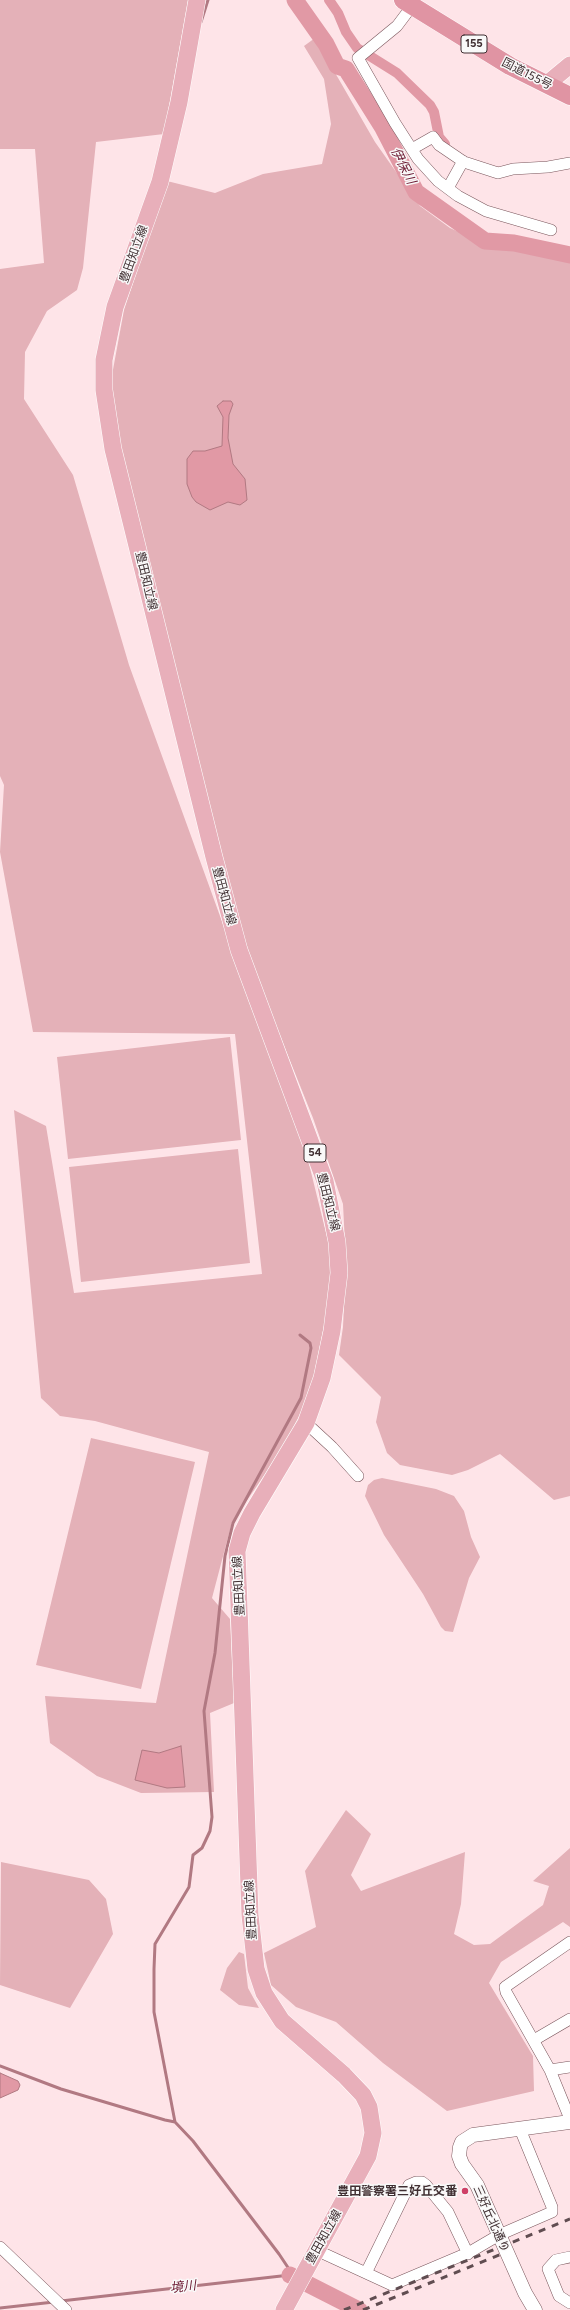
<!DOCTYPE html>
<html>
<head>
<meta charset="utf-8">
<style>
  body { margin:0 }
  canvas { display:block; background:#fee4e8 }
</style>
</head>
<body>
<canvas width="570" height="2310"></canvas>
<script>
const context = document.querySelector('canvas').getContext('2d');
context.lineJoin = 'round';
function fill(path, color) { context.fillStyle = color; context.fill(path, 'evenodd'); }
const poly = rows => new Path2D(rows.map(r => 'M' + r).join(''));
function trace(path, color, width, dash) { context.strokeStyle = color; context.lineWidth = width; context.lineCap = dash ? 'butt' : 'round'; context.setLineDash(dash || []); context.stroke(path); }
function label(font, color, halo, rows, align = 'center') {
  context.font = font + ' Figtree,"Noto Sans JP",sans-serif'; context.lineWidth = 3; context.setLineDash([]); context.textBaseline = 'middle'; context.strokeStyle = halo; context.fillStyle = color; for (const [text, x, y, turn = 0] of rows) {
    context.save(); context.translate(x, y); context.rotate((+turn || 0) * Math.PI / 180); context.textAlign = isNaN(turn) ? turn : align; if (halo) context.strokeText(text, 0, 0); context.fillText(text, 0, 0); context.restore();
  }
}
const green = poly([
  [0,0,188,0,164,134,96,142,83,268,77,290,47,311,25,352,24,399,73,475,129,665,307,1156,332,1257,328,1306,310,1394,283,1448,232,1522,212,1598,230,1619,234,1703,210,1713,214,1792,141,1793,97,1776,50,1743,45,1696,156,1703,209,1452,95,1421,60,1416,41,1398,14,1110,46,1126,74,1293,262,1274,235,1034,33,1032,0,852,4,785,0,776,0,269,44,263,35,149,0,149],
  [315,38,375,142,420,206,450,228,494,248,555,255,570,261,570,1496,554,1500,500,1454,468,1470,452,1475,400,1465,387,1453,376,1422,381,1397,339,1355,343,1327,346,1264,343,1204,313,1118,248,956,125,472,110,386,124,310,167,181,215,193,263,174,322,164,331,124,324,79,304,46],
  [230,1037,241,1140,68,1159,57,1057],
  [238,1149,250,1263,81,1282,69,1167],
  [91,1438,195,1462,141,1689,36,1665],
  [382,1478,436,1489,454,1496,464,1511,471,1537,480,1557,469,1578,453,1632,445,1631,441,1627,423,1594,384,1535,365,1496,368,1485,374,1480],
  [346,1810,371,1834,351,1875,361,1891,465,1852,461,1904,454,1934,474,1945,490,1944,543,1905,549,1886,533,1881,570,1848,570,1927,563,1922,501,1962,489,1983,533,2056,534,2091,447,2111,383,2063,336,2022,296,2007,271,1985,264,1953,316,1927,305,1871],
  [1,1862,89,1880,106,1899,113,1934,70,2008,0,1985],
  [239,1952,244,1954,248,1988,259,2008,239,2005,220,1990,227,1968]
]);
const water = poly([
  [223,401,231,401,233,404,229,415,228,438,233,464,245,479,247,500,240,505,228,502,210,510,196,502,192,497,187,484,187,459,193,451,205,451,222,446,223,417,217,406,223,401],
  [181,1746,185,1787,167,1788,135,1780,142,1750,159,1753,181,1746],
  [0,2073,18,2081,20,2085,18,2090,0,2098,0,2073]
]);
const stream = poly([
  [201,22,208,0],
  [0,2066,61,2089,165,2120,175,2122],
  [61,2301,290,2275,289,2269,279,2254,193,2141,175,2122,154,2012,154,1969,155,1944,189,1887,193,1855,202,1848,210,1831,212,1817,204,1711,215,1653,225,1556,233,1523,301,1398,311,1348,310,1343,300,1335],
  [0,2308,54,2302]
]);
const canal = poly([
  [329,0,338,13,346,32,357,48,397,73,430,105,434,112,439,137,445,144]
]);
const river = poly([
  [295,0,326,44,337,66,346,69,383,128,416,192,485,241,514,243,570,255],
  [290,2275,359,2310]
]);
const minor = poly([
  [412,6,397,26,358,58,395,123,418,159,438,181,458,196,486,211,551,230],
  [412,149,433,137,439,145,464,162,498,173,513,169,548,167,570,163],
  [448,188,463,161],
  [306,1423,332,1447,358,1476],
  [570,1942,505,1987,506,1992,550,2070,570,2119],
  [534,2040,570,2019],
  [550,2070,570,2067],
  [0,2247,66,2310],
  [316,2250,392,2285,470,2252,499,2235,552,2212,552,2207,520,2129],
  [570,2257,556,2260,548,2269,559,2296,570,2303],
  [366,2273,409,2185,416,2182,422,2182,426,2185,448,2212,468,2254]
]);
const tertiary = poly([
  [535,2310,525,2293,477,2185,462,2164,459,2156,460,2147,462,2142,473,2135,570,2122]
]);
const primary = poly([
  [197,0,179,102,160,182,115,307,104,360,104,390,113,449,214,857,239,950,325,1181,337,1242,339,1273,332,1331,322,1378,306,1423,252,1513,242,1533,237,1551,250,1915,256,1969,264,1993,282,2021,344,2075,363,2095,369,2107,373,2133,368,2156,284,2310],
  [547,84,570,65]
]);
const trunk = poly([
  [403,0,510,66,570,96]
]);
const rail = poly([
  [344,2310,570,2219],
  [363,2310,504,2253]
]);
const markers = [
  [465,2191,4,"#cf4067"]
];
const shields = [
  [474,44,26],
  [315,1153,22]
];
const shieldNames = [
  ["155",474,44],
  ["54",315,1153]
];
const streetNames = [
  ["国道155号",527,74,27],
  ["豊田知立線",134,254,-70],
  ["豊田知立線",146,581,77],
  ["豊田知立線",224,896,75],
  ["豊田知立線",328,1202,76],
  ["豊田知立線",239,1586,-93],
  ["豊田知立線",251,1910,-93],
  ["三好丘北通り",491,2219,66],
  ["豊田知立線",324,2237,-61]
];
const poiNames = [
  ["豊田警察署三好丘交番",457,2191]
];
const waterNames = [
  ["伊保川",403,166,63],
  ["境川",183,2287,-6]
];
fill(green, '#e4b1b8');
fill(water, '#e199a5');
trace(water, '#b17982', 1);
trace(stream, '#b17982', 3);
trace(canal, '#e199a5', 10);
trace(river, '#e199a5', 17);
trace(minor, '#7a565c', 12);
trace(tertiary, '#7a565c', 15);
trace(primary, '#fff', 18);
trace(trunk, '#fff', 19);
trace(minor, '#fff', 11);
trace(tertiary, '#fff', 14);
trace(primary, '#e8afba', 17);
trace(trunk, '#e094a3', 18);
trace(rail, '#604d51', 3, [7, 7]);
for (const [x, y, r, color] of markers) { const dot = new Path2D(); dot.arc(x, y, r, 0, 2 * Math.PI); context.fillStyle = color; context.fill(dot); trace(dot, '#f9f9f9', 1.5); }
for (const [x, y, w] of shields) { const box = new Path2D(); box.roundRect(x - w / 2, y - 9, w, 18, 3); context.fillStyle = '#f9f9f9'; context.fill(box); trace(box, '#402f32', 1); }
label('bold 11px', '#402f32', null, shieldNames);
label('12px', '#402f32', '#f9f9f9', streetNames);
label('bold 12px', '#402f32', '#f9f9f9', poiNames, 'right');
label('italic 13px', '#6b1730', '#f9f9f9', waterNames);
</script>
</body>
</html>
